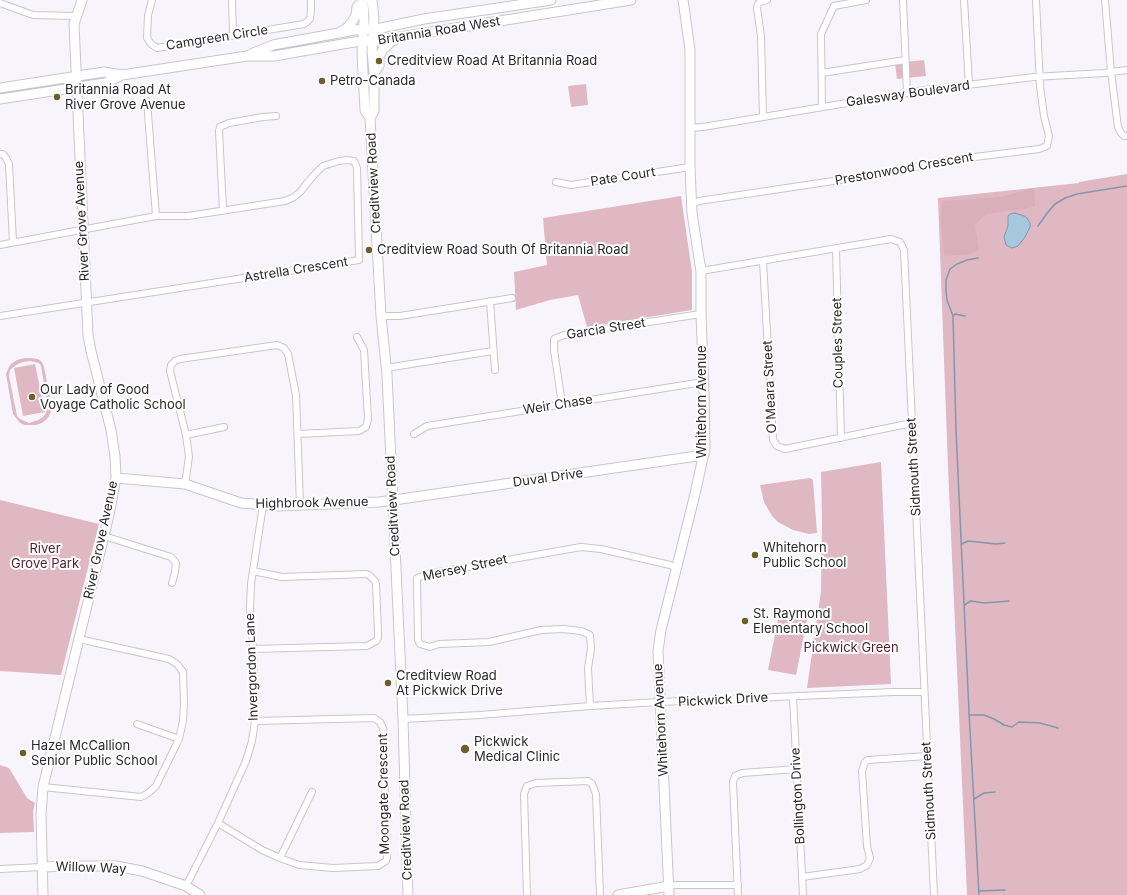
<!DOCTYPE html>
<html>
<head>
<meta charset="utf-8">
<style>
  body { margin:0 }
  canvas { display:block; background:#f7f5fb }
</style>
</head>
<body>
<canvas width="1127" height="895"></canvas>
<script>
const context = document.querySelector('canvas').getContext('2d');
context.lineJoin = 'round';
function fill(path, color) { context.fillStyle = color; context.fill(path, 'evenodd'); }
const poly = rows => new Path2D(rows.map(r => 'M' + r).join(''));
function trace(path, color, width, dash) { context.strokeStyle = color; context.lineWidth = width; context.lineCap = dash ? 'butt' : 'round'; context.setLineDash(dash || []); context.stroke(path); }
function label(font, color, halo, rows, align = 'center') {
  context.font = font + ' Inter,sans-serif'; context.lineWidth = 4; context.setLineDash([]); context.textBaseline = 'middle'; context.strokeStyle = halo; context.fillStyle = color; for (const [text, x, y, turn = 0] of rows) {
    context.save(); context.translate(x, y); context.rotate((+turn || 0) * Math.PI / 180); context.textAlign = isNaN(turn) ? turn : align; if (halo) context.strokeText(text, 0, 0); context.fillText(text, 0, 0); context.restore();
  }
}
const green = poly([
  [924,60,926,76,897,79,895,63],
  [586,84,588,105,571,107,568,86],
  [1127,174,1127,895,967,895,948,467,938,198,1079,183,1079,182],
  [681,196,692,272,692,310,587,327,578,295,550,300,516,310,514,272,547,265,543,218],
  [24,358,31,358,38,359,42,362,44,367,52,408,50,414,47,419,42,423,36,425,25,425,20,423,13,414,6,374,9,367,11,364,17,360],
  [30,361,39,363,41,366,48,407,46,413,43,417,38,420,29,423,20,419,17,416,9,376,10,370,16,365,23,362],
  [35,364,45,412,23,416,14,368],
  [881,462,891,684,807,688,821,591,822,519,821,472],
  [810,478,813,480,817,533,809,534,793,530,778,522,772,516,764,502,760,485],
  [0,500,99,524,61,675,0,671],
  [780,609,808,615,796,675,768,670],
  [0,765,9,768,27,798,35,803,33,811,34,832,0,833]
]);
const forest = poly([
  [1034,188,1035,206,1025,209,986,214,975,225,979,250,970,254,944,256,941,221,941,209,943,201,1001,197]
]);
const water = poly([
  [1015,213,1024,216,1027,218,1030,223,1030,227,1025,237,1018,246,1012,248,1006,245,1004,237,1008,226,1008,216,1010,214,1015,213]
]);
const stream = poly([
  [1038,226,1048,212,1055,204,1065,198,1077,194,1127,186],
  [978,258,967,260,957,264,950,269,946,280,946,291,947,300,953,316,956,430,969,712,979,895],
  [954,315,955,314,965,316],
  [962,544,968,541,996,544,1005,543],
  [965,605,967,603,971,601,984,603,1009,601],
  [970,715,984,715,994,719,1004,725,1012,727,1019,722,1040,723,1058,728],
  [974,799,984,793,995,792],
  [979,891,1005,890]
]);
const street = poly([
  [152,0,148,15,147,38,151,44,157,48,304,24,308,21,310,19,311,10,311,0],
  [232,0,233,34],
  [903,0,907,93],
  [964,0,969,85],
  [1105,0,1111,72,1118,127,1121,133,1124,136,1127,136],
  [0,3,33,15,76,16],
  [822,73,905,60],
  [147,101,156,216],
  [822,107,821,34,834,6,866,0],
  [763,117,761,36,757,8,758,4,760,2,767,0],
  [690,128,703,127,925,90,1034,77,1104,73,1127,70],
  [0,154,3,154,6,158,9,164,13,242],
  [556,182,571,185,690,167],
  [692,204,699,201,887,173,943,161,1039,149,1047,146,1049,136,1044,116,1040,86,1036,0],
  [223,210,219,131,220,127,229,123,263,117,276,116],
  [0,245,156,216,188,216,285,201,294,197,300,192,313,176,323,166,339,161,347,160,354,161,357,168,359,260,0,316],
  [836,249,841,438],
  [763,261,773,440,777,446,785,449,912,423],
  [701,271,891,239,900,242,904,250,934,895],
  [490,301,495,370],
  [381,316,400,316,512,298],
  [386,368,493,351],
  [562,404,554,350,554,339,564,335,701,314],
  [298,434,359,431,366,427,368,419,364,350,357,337],
  [414,434,427,426,703,382],
  [186,435,224,427],
  [185,484,189,457,186,435,170,371,171,365,175,361,180,359,277,345,284,348,288,354,296,395,300,505],
  [104,536,171,557,176,563,175,572,172,583],
  [253,571,282,577,366,574,369,575,375,581,376,584,378,633,378,638,376,641,367,646,253,649],
  [793,697,803,895],
  [590,706,588,668,591,649,590,635,581,631,563,629,541,630,489,642,439,644,430,647,420,644,418,640,417,578,428,574,581,547,601,549,670,565,677,568],
  [403,719,480,715,590,706,660,702,893,692,924,692],
  [137,724,179,739],
  [43,787,141,797,147,794,156,786,179,739,183,721,184,702,183,672,177,664,169,659,79,639],
  [218,823,262,850,280,858,299,865,333,868,378,866,386,861,387,858,383,728,380,722,374,718,255,721],
  [280,858,312,792],
  [0,869,42,867],
  [802,877,860,869,867,865,870,858,867,846,862,771,865,762,868,760,927,756],
  [186,886,218,823,246,761,252,741,255,721,253,649,250,608,251,584,263,505],
  [669,886,676,885,738,885],
  [527,895,524,794,527,786,536,783,588,781,592,784,596,794,600,895],
  [738,895,733,782,735,776,742,773,797,769]
]);
const secondary = poly([
  [363,0,364,21,362,53,365,110,370,118,381,316,387,375,403,719,408,895],
  [340,32,347,28,352,22,356,15,357,7,363,1],
  [251,54,273,45,355,30,381,28,424,19,551,0],
  [375,71,379,66,379,57,383,49,391,42,396,39],
  [0,88,104,72,122,75],
  [0,99,105,83,122,75,247,56,274,56,354,42,381,40,631,0],
  [370,118,374,111,374,72,372,51,374,18,372,0],
  [116,478,185,484,241,503,278,506,379,502,401,499,704,455],
  [42,867,66,866,116,866,142,871,186,886,200,895],
  [43,895,41,814,43,787,109,515,116,478,115,456,111,430,91,351,88,335,74,24,82,0],
  [618,895,669,886],
  [669,895,658,651,661,630,695,494,705,448,704,393,701,314,701,271,692,213,691,191,690,167,690,50,683,0]
]);
const markers = [
  [379,61,4,"#6e5e2c"],
  [322,81,4,"#6e5e2c"],
  [57,97,4,"#6e5e2c"],
  [369,250,4,"#6e5e2c"],
  [32,397,4,"#6e5e2c"],
  [755,555,4,"#6e5e2c"],
  [745,621,4,"#6e5e2c"],
  [388,683,4,"#6e5e2c"],
  [465,749,5,"#6e5e2c"],
  [23,753,4,"#6e5e2c"]
];
const streetNames = [
  ["Britannia Road West",439,31,-9],
  ["Camgreen Circle",217,38,-9],
  ["Galesway Boulevard",908,94,-8],
  ["Prestonwood Crescent",904,169,-10],
  ["Pate Court",623,177,-9],
  ["Creditview Road",374,183,-93],
  ["River Grove Avenue",82,221,-93],
  ["Astrella Crescent",296,270,-9],
  ["Garcia Street",606,329,-9],
  ["Couples Street",838,343,-91],
  ["O'Meara Street",770,387,-93],
  ["Whitehorn Avenue",702,402,-90],
  ["Weir Chase",558,405,-9],
  ["Sidmouth Street",914,467,-93],
  ["Duval Drive",548,478,-8],
  ["Highbrook Avenue",312,503,-1],
  ["Creditview Road",393,506,-93],
  ["River Grove Avenue",101,540,-78],
  ["Mersey Street",465,568,-12],
  ["Invergordon Lane",252,667,-92],
  ["Pickwick Drive",723,700,-3],
  ["Whitehorn Avenue",661,720,-93],
  ["Sidmouth Street",929,791,-93],
  ["Moongate Crescent",384,794,-91],
  ["Bollington Drive",798,796,-93],
  ["Creditview Road",406,830,-92],
  ["Willow Way",91,868,2]
];
const poiNames = [
  ["Creditview Road At Britannia Road",387,61],
  ["Petro-Canada",330,81],
  ["Britannia Road At",65,90],
  ["River Grove Avenue",65,105],
  ["Creditview Road South Of Britannia Road",377,250],
  ["Our Lady of Good",40,390],
  ["Voyage Catholic School",40,405],
  ["Whitehorn",763,548],
  ["Public School",763,563],
  ["St. Raymond",753,614],
  ["Elementary School",753,629],
  ["Creditview Road",396,676],
  ["At Pickwick Drive",396,691],
  ["Pickwick",474,742],
  ["Medical Clinic",474,757],
  ["Hazel McCallion",31,746],
  ["Senior Public School",31,761]
];
const parkNames = [
  ["River",45,549],
  ["Grove Park",45,564],
  ["Pickwick Green",851,648]
];
fill(green, '#e0b8c3');
fill(forest, '#d8afba');
fill(water, '#a5c8df');
trace(water, '#8098a9', 1);
trace(stream, '#8098a9', 1.5);
trace(street, '#c8c6cc', 8);
trace(secondary, '#c8c6cc', 11);
trace(street, '#fff', 6);
trace(secondary, '#fff', 9);
for (const [x, y, r, color] of markers) { const dot = new Path2D(); dot.arc(x, y, r, 0, 2 * Math.PI); context.fillStyle = color; context.fill(dot); trace(dot, '#fff', 1.5); }
label('13px', '#29292b', '#fff', streetNames);
label('13px', '#29292b', '#fff', poiNames, 'left');
label('13px', '#511e31', '#fff', parkNames);
</script>
</body>
</html>
